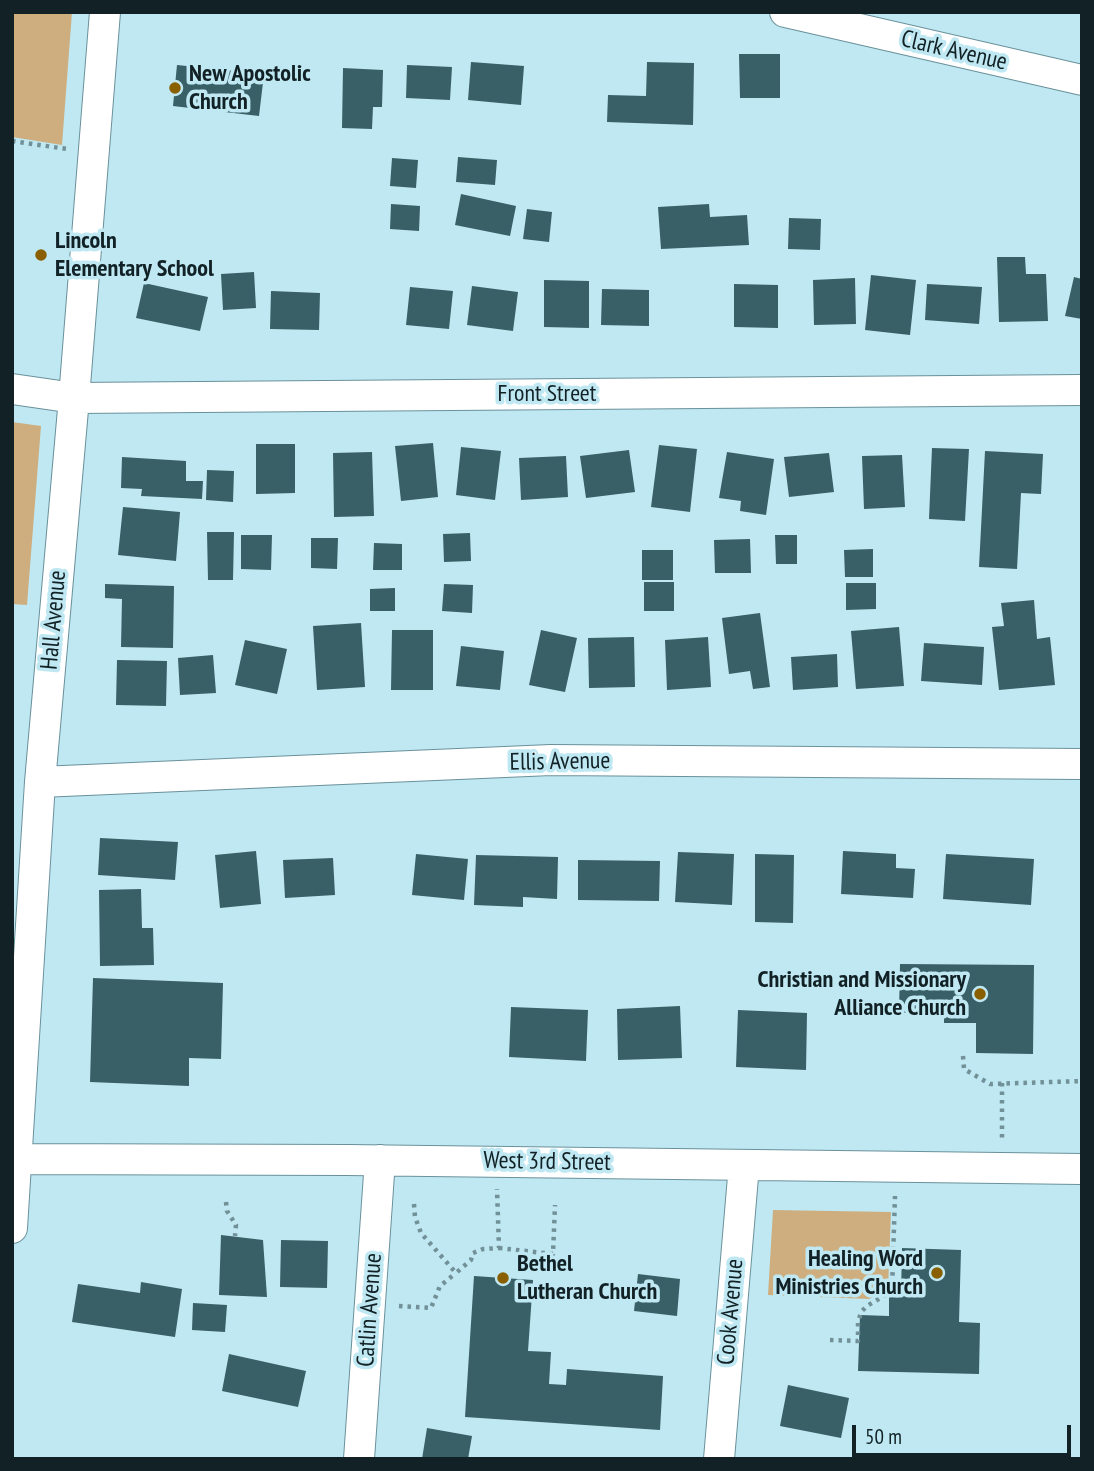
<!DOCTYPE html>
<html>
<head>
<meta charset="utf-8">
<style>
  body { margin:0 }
  #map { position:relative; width:1094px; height:1471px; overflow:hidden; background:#bfe8f2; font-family:"PT Sans Narrow",sans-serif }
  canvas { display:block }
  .frame { position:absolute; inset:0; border:14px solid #112125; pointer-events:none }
  .scale { position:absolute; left:852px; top:1425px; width:219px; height:32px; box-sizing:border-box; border:4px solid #112125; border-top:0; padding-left:9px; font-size:21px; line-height:24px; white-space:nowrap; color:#112125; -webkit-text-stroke:5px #bfe8f2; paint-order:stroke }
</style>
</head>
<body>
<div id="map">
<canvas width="1094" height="1471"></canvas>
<div class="frame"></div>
<div class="scale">50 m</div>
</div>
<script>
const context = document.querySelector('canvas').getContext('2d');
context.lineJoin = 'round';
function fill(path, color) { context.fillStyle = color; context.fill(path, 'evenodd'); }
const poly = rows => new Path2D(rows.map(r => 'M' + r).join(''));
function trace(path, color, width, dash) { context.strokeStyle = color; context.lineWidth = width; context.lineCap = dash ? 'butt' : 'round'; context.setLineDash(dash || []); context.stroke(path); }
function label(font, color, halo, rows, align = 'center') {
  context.font = font + ' "PT Sans Narrow",sans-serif'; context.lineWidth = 7; context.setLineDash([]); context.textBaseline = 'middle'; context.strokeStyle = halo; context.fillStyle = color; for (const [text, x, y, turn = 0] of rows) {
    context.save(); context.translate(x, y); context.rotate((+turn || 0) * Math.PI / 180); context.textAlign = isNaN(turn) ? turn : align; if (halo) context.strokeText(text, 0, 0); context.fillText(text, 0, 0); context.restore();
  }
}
const green = poly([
  [12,12,72,12,62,145,12,137],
  [12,422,41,426,27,605,12,604],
  [773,1210,891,1212,888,1290,869,1299,768,1295]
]);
const building = poly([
  [739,54,780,54,780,98,740,98],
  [471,62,524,66,521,105,468,100],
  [647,62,694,63,693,125,607,122,608,95,646,96],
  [177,65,264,74,259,116,173,106],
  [407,65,452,67,450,100,406,98],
  [343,68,383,70,382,107,373,107,372,129,342,128],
  [458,157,497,160,495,185,456,182],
  [392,158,418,160,416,188,390,186],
  [461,194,516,206,510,236,455,225],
  [391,204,420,206,419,231,390,229],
  [709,204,710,217,747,215,749,245,661,249,658,207],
  [527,209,552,212,549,242,523,239],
  [789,218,821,219,820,250,788,249],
  [997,257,1025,257,1026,274,1046,274,1048,321,999,322],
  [254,272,256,308,223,310,221,274],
  [871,275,916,280,910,335,865,330],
  [1074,277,1082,279,1082,319,1065,316],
  [855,278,856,324,814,325,813,280],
  [544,280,589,281,589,328,544,327],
  [144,283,208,297,200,331,136,318],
  [734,284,778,285,778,328,734,327],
  [927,284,982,287,979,324,925,320],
  [472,286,518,292,513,331,467,325],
  [410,287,453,291,449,329,406,325],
  [602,289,649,290,649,326,601,325],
  [271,291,320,293,319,330,270,329],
  [433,443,438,497,401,501,395,446],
  [256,444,295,444,295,493,256,494],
  [659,445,697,449,690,512,651,507],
  [461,447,501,451,495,500,456,495],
  [932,448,969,449,965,521,929,519],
  [629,450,635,492,586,498,580,456],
  [985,451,1043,454,1041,494,1021,493,1017,569,979,567],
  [372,452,374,516,334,517,333,453],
  [727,452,774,459,766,515,740,511,741,501,719,498],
  [829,453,834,492,789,497,784,457],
  [902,455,905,507,864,509,862,456],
  [566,456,568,497,521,500,519,458],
  [122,457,186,461,186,481,203,481,202,499,141,496,142,489,121,488],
  [207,470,234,471,233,502,206,500],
  [123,507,180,512,176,561,118,555],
  [207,532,234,532,233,580,208,580],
  [470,533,471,561,444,562,443,534],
  [241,535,272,535,271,570,241,569],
  [775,535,797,535,797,564,776,564],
  [311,538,338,538,337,569,311,568],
  [750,539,751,573,715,573,714,540],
  [374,543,402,544,402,570,373,570],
  [873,549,873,577,845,577,844,550],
  [642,550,673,550,673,580,642,580],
  [644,582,674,582,674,611,644,611],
  [846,583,876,583,876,609,846,610],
  [105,584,174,586,173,648,121,647,122,599,105,598],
  [444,584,473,585,472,613,442,611],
  [395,588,395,611,370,611,370,589],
  [1034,600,1037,639,1050,637,1055,685,999,690,992,627,1004,626,1001,603],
  [760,613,770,687,753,689,750,671,729,674,722,618],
  [361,623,365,687,317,690,313,626],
  [899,627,904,686,856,689,851,631],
  [392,630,433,630,433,690,391,690],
  [541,630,577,638,565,692,529,685],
  [634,637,635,687,589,688,588,638],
  [708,637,711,687,667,690,665,640],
  [245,640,287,649,277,694,235,685],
  [924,643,984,647,982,685,921,681],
  [461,646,504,651,500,690,456,686],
  [837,654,838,687,793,690,791,657],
  [213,655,216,693,180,695,178,658],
  [117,660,167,661,166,706,116,705],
  [100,838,178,842,175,880,98,875],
  [256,851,261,904,220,908,215,855],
  [843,851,896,854,896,868,915,869,913,898,841,894],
  [678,852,734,854,732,905,675,902],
  [416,854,468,859,464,900,412,895],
  [755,854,794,855,793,923,755,922],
  [946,854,1034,859,1031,905,943,899],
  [476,855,558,857,557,899,523,897,523,907,474,905],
  [333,858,335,895,285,898,283,860],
  [578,860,660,861,659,901,578,900],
  [141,889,142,928,153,928,154,965,100,966,99,890],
  [900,964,1034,965,1033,1054,976,1053,976,1023,944,1023,944,1013,899,1013],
  [93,978,223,983,221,1059,189,1058,189,1086,90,1082],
  [680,1006,682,1058,618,1060,617,1009],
  [511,1007,588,1010,586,1061,509,1057],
  [738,1010,807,1013,806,1070,736,1067],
  [221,1235,263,1240,267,1297,219,1295],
  [281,1240,328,1241,327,1288,280,1287],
  [902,1248,961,1250,959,1322,980,1323,979,1374,858,1371,860,1315,889,1316,889,1294,901,1295],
  [638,1274,680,1279,677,1316,634,1311],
  [474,1276,533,1280,528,1351,551,1352,549,1384,566,1385,567,1369,663,1376,660,1430,465,1417],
  [141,1282,182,1289,175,1337,72,1322,78,1284,140,1293],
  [193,1303,227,1305,225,1332,192,1330],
  [229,1354,306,1371,298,1407,222,1391],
  [788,1385,849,1398,841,1438,780,1426],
  [427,1428,472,1436,468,1459,422,1459]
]);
const path = poly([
  [12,141,67,149],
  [963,1056,964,1069,990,1084,1082,1081],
  [1002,1083,1002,1139],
  [226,1202,227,1211,236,1225,235,1236],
  [414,1204,415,1217,421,1233,456,1273,471,1260,473,1253,483,1249,499,1248,497,1189],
  [499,1248,553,1254,555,1205],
  [399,1306,431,1308,440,1286,456,1273],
  [830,1340,858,1341,858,1323,861,1312,867,1306,892,1291,895,1196]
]);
const minor = poly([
  [785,12,1082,80],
  [12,389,74,398,1082,390],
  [40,782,551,760,1082,764],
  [12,1159,347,1160,1082,1169],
  [12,1228,40,782,74,398,105,12],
  [359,1459,380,1160],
  [719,1459,744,1165]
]);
const markers = [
  [175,88,7,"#8a5f00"],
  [41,255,7,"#8a5f00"],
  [980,994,7,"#8a5f00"],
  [937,1273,7,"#8a5f00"],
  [503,1278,7,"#8a5f00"]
];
const streetNames = [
  ["Clark Avenue",954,51,13],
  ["Front Street",547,394],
  ["Hall Avenue",54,620,-85],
  ["Ellis Avenue",560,762,-1],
  ["West 3rd Street",547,1162,1],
  ["Catlin Avenue",370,1310,-86],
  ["Cook Avenue",731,1312,-85]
];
const poiNames = [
  ["New Apostolic",189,74],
  ["Church",189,102],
  ["Lincoln",55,241],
  ["Elementary School",55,269],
  ["Christian and Missionary",966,980,"right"],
  ["Alliance Church",966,1008,"right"],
  ["Healing Word",923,1259,"right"],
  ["Ministries Church",923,1287,"right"],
  ["Bethel",517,1264],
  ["Lutheran Church",517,1292]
];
fill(green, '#ceae7e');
fill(building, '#395f67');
trace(minor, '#6a919a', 32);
trace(path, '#729097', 4.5, [3.5, 5]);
trace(minor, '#fff', 30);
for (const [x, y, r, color] of markers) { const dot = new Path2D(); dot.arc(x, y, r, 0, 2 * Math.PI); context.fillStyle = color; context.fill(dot); trace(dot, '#bfe8f2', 2.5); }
label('24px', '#112125', '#bfe8f2', streetNames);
label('bold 24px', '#112125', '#bfe8f2', poiNames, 'left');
</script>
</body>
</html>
